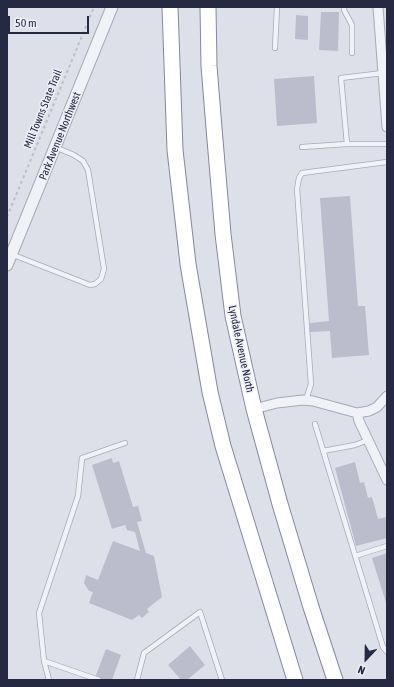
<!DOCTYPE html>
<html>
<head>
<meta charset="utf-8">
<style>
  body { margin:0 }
  #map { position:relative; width:394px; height:687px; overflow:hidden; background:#dee0e9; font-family:"Asap Condensed",sans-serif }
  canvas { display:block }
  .frame { position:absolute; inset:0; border:8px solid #252942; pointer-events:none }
  .north { position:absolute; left:346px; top:639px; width:40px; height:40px; -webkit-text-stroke:3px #eeeff7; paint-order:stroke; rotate:202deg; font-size:11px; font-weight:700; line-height:16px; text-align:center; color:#252942 }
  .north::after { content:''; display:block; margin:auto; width:14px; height:18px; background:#252942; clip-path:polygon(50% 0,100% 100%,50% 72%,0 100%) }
  .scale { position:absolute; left:8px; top:16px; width:81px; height:18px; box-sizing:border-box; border:2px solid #252942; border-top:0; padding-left:5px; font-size:12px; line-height:14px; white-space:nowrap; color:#252942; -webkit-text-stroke:3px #eeeff7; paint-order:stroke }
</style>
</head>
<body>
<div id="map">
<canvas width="394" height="687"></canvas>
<div class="frame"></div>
<div class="north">N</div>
<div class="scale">50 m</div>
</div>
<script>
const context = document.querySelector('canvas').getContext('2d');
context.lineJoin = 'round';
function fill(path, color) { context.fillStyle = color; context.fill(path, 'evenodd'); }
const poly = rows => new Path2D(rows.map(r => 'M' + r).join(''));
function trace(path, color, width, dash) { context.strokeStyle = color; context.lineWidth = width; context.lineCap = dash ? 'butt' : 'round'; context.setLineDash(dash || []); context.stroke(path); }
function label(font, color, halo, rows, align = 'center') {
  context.font = font + ' "Asap Condensed",sans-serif'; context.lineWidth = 3; context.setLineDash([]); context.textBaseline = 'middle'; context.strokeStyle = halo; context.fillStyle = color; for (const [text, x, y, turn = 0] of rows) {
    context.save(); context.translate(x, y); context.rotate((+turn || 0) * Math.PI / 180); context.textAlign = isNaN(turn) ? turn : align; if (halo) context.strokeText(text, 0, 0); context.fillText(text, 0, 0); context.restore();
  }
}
const building = poly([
  [321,12,339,12,338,51,319,50],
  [296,15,308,16,308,40,295,39],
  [314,76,317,123,277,126,274,79],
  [350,196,358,306,365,306,369,355,332,358,330,331,310,332,310,323,329,321,320,198],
  [112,458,113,463,119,461,133,507,138,506,142,521,137,522,146,553,154,556,162,597,147,609,149,612,142,618,139,615,132,620,89,603,93,592,89,591,84,583,86,575,98,580,113,541,140,551,135,532,127,530,125,525,112,529,92,465],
  [355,462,360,483,364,482,368,498,372,497,378,519,387,517,387,538,356,546,335,468],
  [387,553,387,606,372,558],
  [190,646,205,665,187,680,181,680,168,665],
  [106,649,121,655,112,680,94,680]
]);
const path = poly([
  [7,217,94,7]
]);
const service = poly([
  [344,7,344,10,352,25,352,53],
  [275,48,277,7],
  [383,73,341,78,347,144,387,144],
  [302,147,347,144],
  [11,254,90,285,95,284,101,279,104,269,88,170,83,161,74,155,55,147],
  [306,400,311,384,297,189,299,178,302,173,387,162],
  [315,424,383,647,387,652],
  [323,451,355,445,368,440],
  [355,556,387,546],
  [44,661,99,680],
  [49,680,44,661,39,613,78,496,82,458,125,443],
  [137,680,144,653,200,612,222,680]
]);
const minor = poly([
  [378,7,387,127],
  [254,409,277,403,303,400,313,401,357,413,369,411,377,407,387,396],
  [357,413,359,421,387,480]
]);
const tertiary = poly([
  [7,265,112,7]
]);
const trunk = poly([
  [170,7,175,150,188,264,210,392,223,446,295,680],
  [208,7,209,66,214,128,223,234,233,316,254,409,280,504,311,607,335,680]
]);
const streetNames = [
  ["Mill Towns State Trail",43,109,-68],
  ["Park Avenue Northwest",60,136,-68],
  ["Lyndale Avenue North",241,349,78]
];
fill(building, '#bbbdcd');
trace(service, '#a6a9b7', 6);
trace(minor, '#a6a9b7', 11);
trace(tertiary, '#a6a9b7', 13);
trace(trunk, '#8488a1', 17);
trace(path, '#bcbec8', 2, [3, 3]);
trace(service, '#f1f2f7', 4.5);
trace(minor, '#f1f2f7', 9);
trace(tertiary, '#f1f2f7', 11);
trace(trunk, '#fff', 15);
label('11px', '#252942', '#eeeff7', streetNames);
</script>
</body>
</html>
